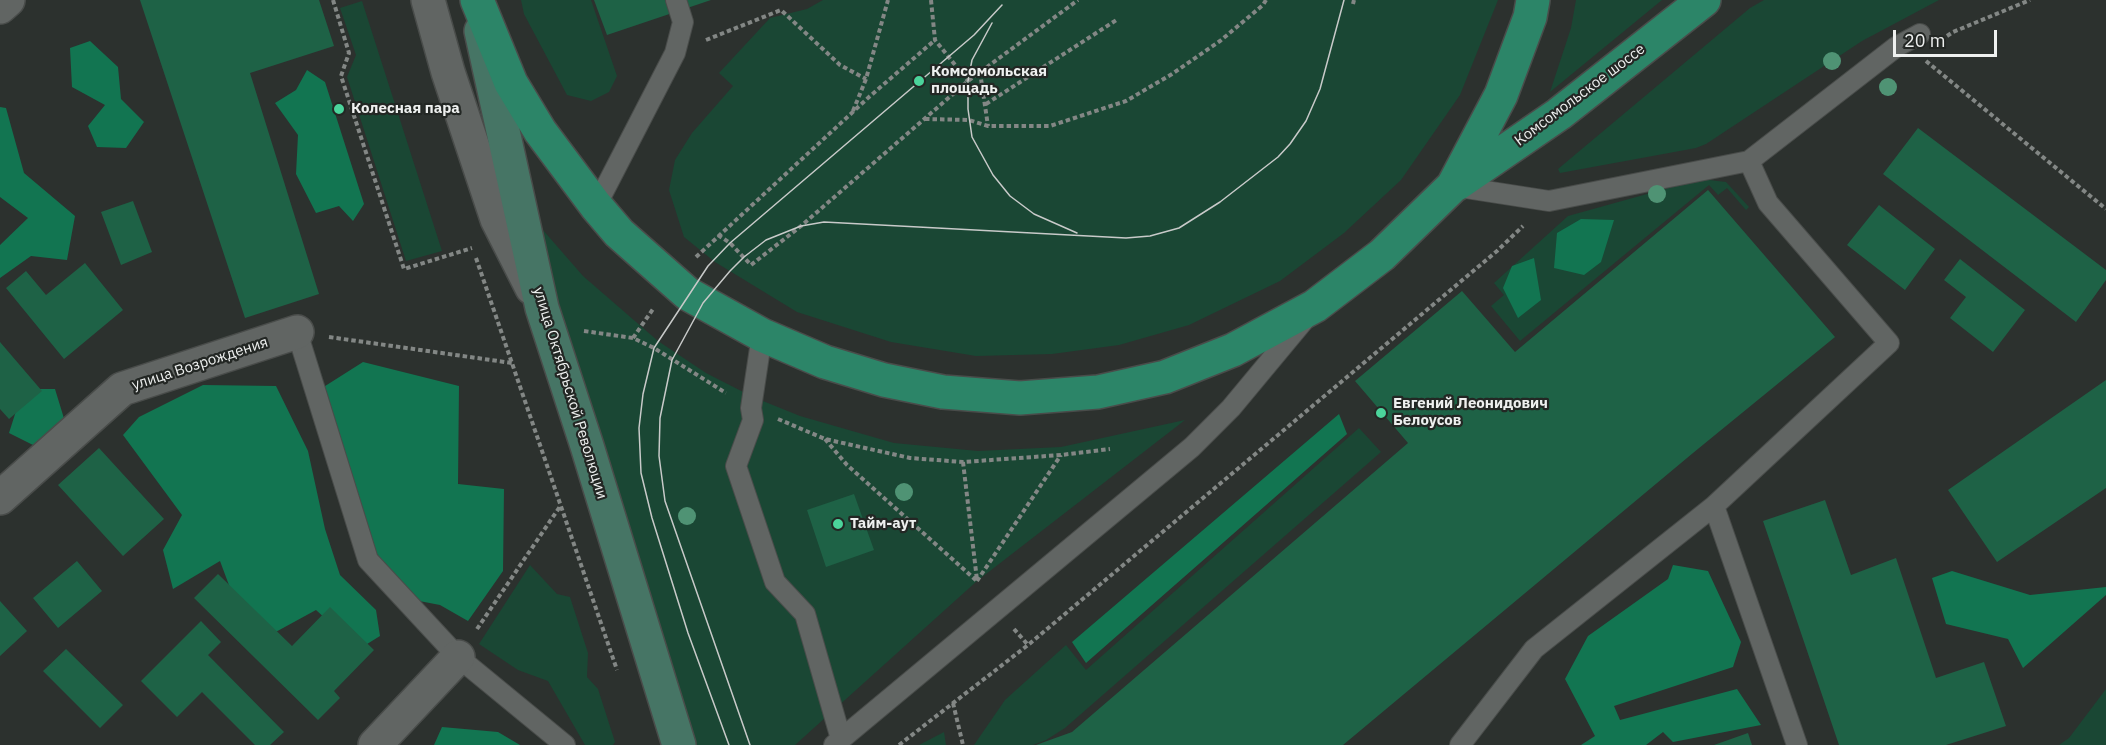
<!DOCTYPE html>
<html>
<head>
<meta charset="utf-8">
<style>
  body { margin:0 }
  #map { position:relative; width:2106px; height:745px; overflow:hidden; background:#2c312e; font-family:"IBM Plex Sans",sans-serif }
  canvas { display:block }
  .scale { position:absolute; left:1893px; top:30px; width:104px; height:27px; box-sizing:border-box; border:3px solid #eef0ef; border-top:0; padding-left:8px; font-size:18px; line-height:21px; white-space:nowrap; color:#eef0ef; -webkit-text-stroke:4px #232724; paint-order:stroke }
</style>
</head>
<body>
<div id="map">
<canvas width="2106" height="745"></canvas>
<div class="scale">20 m</div>
</div>
<script>
const context = document.querySelector('canvas').getContext('2d');
context.lineJoin = 'round';
function fill(path, color) { context.fillStyle = color; context.fill(path, 'evenodd'); }
const poly = rows => new Path2D(rows.map(r => 'M' + r).join(''));
function trace(path, color, width, dash) { context.strokeStyle = color; context.lineWidth = width; context.lineCap = dash ? 'butt' : 'round'; context.setLineDash(dash || []); context.stroke(path); }
function label(font, color, halo, rows, align = 'center') {
  context.font = font + ' "IBM Plex Sans",sans-serif'; context.lineWidth = 4.5; context.setLineDash([]); context.textBaseline = 'middle'; context.strokeStyle = halo; context.fillStyle = color; for (const [text, x, y, turn = 0] of rows) {
    context.save(); context.translate(x, y); context.rotate((+turn || 0) * Math.PI / 180); context.textAlign = isNaN(turn) ? turn : align; if (halo) context.strokeText(text, 0, 0); context.fillText(text, 0, 0); context.restore();
  }
}
const green = poly([
  [521,0,591,0,617,76,609,92,591,101,567,95,524,14],
  [823,0,1498,0,1460,95,1401,180,1344,233,1280,281,1189,325,1119,345,1052,354,976,356,891,342,797,312,715,262,684,237,669,190,675,160,692,133,733,86,719,73,770,18,807,9],
  [1576,0,1662,0,1550,92,1571,28],
  [1764,0,1939,0,1862,41,1706,144,1696,148,1560,173,1558,169,1750,8],
  [362,1,442,251,406,261,347,77,356,55,340,8],
  [1701,179,1726,182,1749,207,1746,210,1727,188,1718,195,1709,185,1520,341,1491,306,1504,295,1494,283,1568,216],
  [522,206,583,276,658,341,706,373,753,397,800,416,894,443,978,451,1061,447,1185,420,977,581,795,745,696,745],
  [1359,428,1381,452,1065,728,1046,740,1033,745,974,745,1005,700,1066,645,1086,670],
  [530,565,557,594,570,597,588,653,587,677,598,689,615,742,613,745,585,745,548,681,518,670,479,644],
  [2106,689,2106,745,2059,745,2069,738],
  [944,732,946,745,919,745]
]);
const forest = poly([
  [90,41,118,67,121,99,144,122,126,148,97,147,88,126,105,105,72,87,70,48],
  [307,70,325,82,364,204,353,221,339,206,316,213,296,174,298,135,275,103,296,90],
  [0,107,6,108,24,173,75,216,67,260,31,256,0,278,0,245,28,218,0,197],
  [1581,219,1614,220,1601,262,1584,275,1554,268,1557,233],
  [1534,258,1541,300,1518,318,1503,288,1512,266],
  [363,362,459,386,458,484,504,489,503,571,468,621,440,605,414,600,365,543,322,388],
  [203,385,276,386,308,451,325,529,340,575,376,610,380,636,359,649,316,610,272,634,239,612,220,561,173,589,163,550,182,515,123,435,139,417],
  [23,389,55,389,66,425,35,446,9,433],
  [1339,414,1347,434,1086,663,1072,642],
  [1673,565,1708,571,1741,642,1733,667,1614,706,1620,720,1737,689,1761,725,1673,742,1663,732,1646,745,1581,745,1595,736,1565,679,1588,636,1668,579],
  [1952,571,2030,595,2106,587,2106,595,2023,668,2008,639,1946,624,1932,578],
  [442,727,498,732,520,745,434,745]
]);
const building = poly([
  [140,0,319,0,334,46,250,73,319,294,245,318],
  [594,0,711,0,607,35],
  [1918,128,2106,270,2106,280,2076,322,1883,174],
  [1708,190,1835,337,1693,453,1343,745,1036,745,1072,732,1408,443,1355,381,1462,291,1515,352],
  [133,201,152,252,121,265,101,212],
  [1879,205,1935,249,1905,290,1847,245],
  [1960,259,2025,310,1993,352,1950,318,1966,297,1944,280],
  [85,263,123,310,64,359,6,288,26,271,46,295],
  [0,342,42,391,9,419,0,409],
  [2106,380,2106,488,1997,562,1948,490],
  [99,448,164,519,123,556,58,485],
  [854,494,874,550,826,567,807,510],
  [1825,500,1851,575,1896,558,1936,678,1984,662,2006,726,1946,745,1839,745,1763,521],
  [77,561,102,591,58,628,33,598],
  [218,574,292,646,330,607,374,650,334,691,340,698,318,720,194,598],
  [0,601,27,631,0,656],
  [201,621,221,642,208,655,284,732,270,745,255,745,202,692,177,717,141,681],
  [66,649,123,705,100,728,43,671],
  [1748,733,1752,745,1714,745]
]);
const path = poly([
  [333,0,349,53,341,76,404,269,472,248],
  [931,0,935,40,968,81],
  [1353,4,1354,0],
  [1947,36,1953,32,2030,0],
  [706,40,781,10,840,65,866,79],
  [1926,61,2106,209],
  [980,72,988,126],
  [986,104,1118,19],
  [853,111,866,79,888,0],
  [925,119,969,120,988,126,1050,126,1126,101,1172,74,1220,41,1263,5,1266,0],
  [718,235,730,243,751,265,801,226,968,81,1078,0],
  [696,257,869,97,935,40],
  [476,258,617,670],
  [584,331,633,338,654,348,726,393],
  [329,337,512,363],
  [633,338,653,309],
  [778,419,825,439,910,458,963,462,1061,455,1110,449],
  [825,439,847,465,977,581],
  [963,462,977,580],
  [977,581,1061,455],
  [477,629,561,505],
  [1014,629,1028,645],
  [953,703,963,745],
  [899,745,1028,645,1497,251,1523,226]
]);
const lane = poly([
  [1749,161,1768,203,1889,343,1714,506,1797,745],
  [1453,186,1549,201,1749,161,1896,47,1920,34],
  [596,206,675,53,683,22,676,0],
  [297,332,368,560,458,657,565,745],
  [762,335,751,408,753,420,736,466,775,582,805,614,841,739],
  [834,745,1192,447,1231,408,1305,319],
  [1460,745,1534,649,1714,506]
]);
const street = poly([
  [428,0,448,72,497,219,532,288],
  [0,7,8,0],
  [0,498,122,389,297,332],
  [375,745,458,657]
]);
const secondary = poly([
  [481,31,542,308,587,446,679,745]
]);
const primary = poly([
  [477,0,511,83,540,131,596,206,619,233,688,294,762,335,825,362,884,380,943,392,1020,398,1098,392,1165,377,1233,350,1315,306,1382,255,1453,186,1501,95,1530,17,1533,0],
  [1457,184,1559,114,1704,0]
]);
const tram = poly([
  [992,23,972,60,968,81,968,109,972,137,993,175,1010,196,1034,214,1077,233],
  [729,745,688,633,652,518,641,473,639,428,643,394,654,348,708,266,730,243,974,35,1002,5],
  [750,745,665,501,659,456,660,418,672,360,703,303,730,271,744,257,766,240,801,226,824,222,1126,238,1150,236,1179,228,1220,202,1278,157,1290,144,1306,121,1320,89,1344,0]
]);
const trees = [
  [1832,61],
  [1888,87],
  [1657,194],
  [904,492],
  [687,516]
];
const markers = [
  [919,81,6,"#4bd49b"],
  [339,109,6,"#4bd49b"],
  [1381,413,6,"#4bd49b"],
  [838,524,6,"#4bd49b"]
];
const poiNames = [
  ["Комсомольская",931,72],
  ["площадь",931,89],
  ["Колесная пара",351,109],
  ["Евгений Леонидович",1393,404],
  ["Белоусов",1393,421],
  ["Тайм-аут",850,524]
];
const streetNames = [
  ["Комсомольское шоссе",1580,95,-37],
  ["улица Возрождения",200,364,-18],
  ["улица Октябрьской Революции",570,393,73]
];
fill(green, '#1a4734');
fill(forest, '#127551');
fill(building, '#1e6246');
trace(lane, '#494c4a', 22);
trace(street, '#494c4a', 36);
trace(secondary, '#494c4a', 36);
trace(primary, '#494c4a', 36);
trace(path, '#838785', 4, [4.5, 3]);
trace(lane, '#616563', 20);
trace(street, '#616563', 33);
trace(secondary, '#467565', 33);
trace(primary, '#2c8568', 33);
trace(tram, '#c8cac9', 1.5);
context.fillStyle = '#4f9374';
for (const [x, y] of trees) { context.beginPath(); context.arc(x, y, 9, 0, 2 * Math.PI); context.fill(); }
for (const [x, y, r, color] of markers) { const dot = new Path2D(); dot.arc(x, y, r, 0, 2 * Math.PI); context.fillStyle = color; context.fill(dot); trace(dot, '#232724', 2); }
label('bold 15px', '#eef0ef', '#232724', poiNames, 'left');
label('15px', '#eef0ef', '#232724', streetNames);
</script>
</body>
</html>
